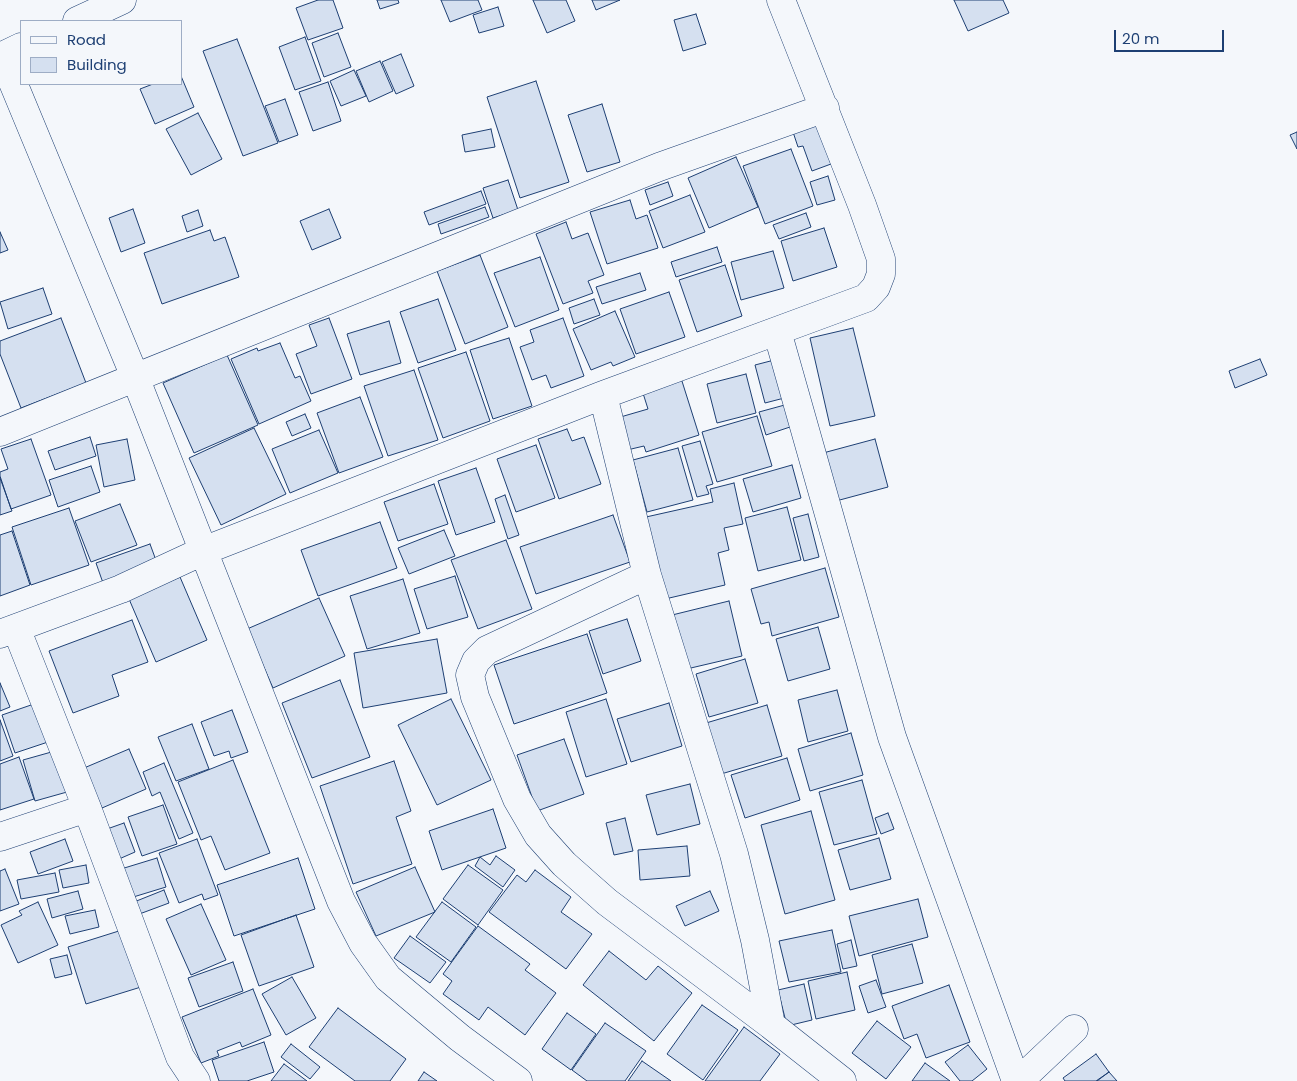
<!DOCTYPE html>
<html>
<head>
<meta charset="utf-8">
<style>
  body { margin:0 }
  #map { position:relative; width:1297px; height:1081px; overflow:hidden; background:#f4f7fb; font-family:Poppins,sans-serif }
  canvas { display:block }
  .legend { position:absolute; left:20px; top:20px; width:162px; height:65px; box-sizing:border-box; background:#f4f7fb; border:1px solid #9eadc5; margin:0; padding:6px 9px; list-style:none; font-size:15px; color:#1d3f73 }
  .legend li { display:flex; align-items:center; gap:10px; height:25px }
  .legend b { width:25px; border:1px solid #9eadc5 }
  .scale { position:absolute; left:1114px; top:30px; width:110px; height:22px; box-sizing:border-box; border:2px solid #1d3f73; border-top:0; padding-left:6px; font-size:15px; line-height:18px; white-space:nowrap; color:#1d3f73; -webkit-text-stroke:4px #f4f7fb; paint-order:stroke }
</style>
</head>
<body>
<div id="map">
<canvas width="1297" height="1081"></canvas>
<ul class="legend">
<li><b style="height:6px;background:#f4f7fb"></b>Road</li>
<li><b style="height:14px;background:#d5e0f0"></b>Building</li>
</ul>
<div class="scale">20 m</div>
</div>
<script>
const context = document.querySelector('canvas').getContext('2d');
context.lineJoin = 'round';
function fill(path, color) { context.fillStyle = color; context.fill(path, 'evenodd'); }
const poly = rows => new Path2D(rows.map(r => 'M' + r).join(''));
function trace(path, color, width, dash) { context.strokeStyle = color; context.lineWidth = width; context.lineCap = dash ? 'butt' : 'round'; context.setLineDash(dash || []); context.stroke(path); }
const building = poly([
  [318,0,333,0,343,28,308,40,296,8,318,0],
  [377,0,398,0,399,3,380,9,377,0],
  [441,0,478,0,482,10,450,22,441,0],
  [533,0,566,0,575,21,547,33,533,0],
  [592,0,620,0,596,10,592,0],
  [954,0,1003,0,1009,13,968,31,954,0],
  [498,7,504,26,479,33,473,15,498,7],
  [696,14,706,44,683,51,674,20,696,14],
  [338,33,351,67,324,77,312,43,338,33],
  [305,37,321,81,295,90,279,47,305,37],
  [237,39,278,143,243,156,203,51,237,39],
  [401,54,414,86,396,94,382,62,401,54],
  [380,61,393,91,369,102,356,71,380,61],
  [354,70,366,96,341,106,330,81,354,70],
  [181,76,194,107,155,124,140,89,153,84,181,84,181,76],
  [536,81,569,182,520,198,487,97,536,81],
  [328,82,341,121,313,131,299,92,328,82],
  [285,99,298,135,279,142,265,106,285,99],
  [602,104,620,162,587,172,568,115,602,104],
  [198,113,222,159,191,175,166,129,198,113],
  [818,124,831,164,812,171,803,146,798,147,793,132,818,124],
  [491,129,495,147,465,152,462,135,491,129],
  [1297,132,1297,149,1290,135,1297,132],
  [791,149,813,206,765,224,743,166,791,149],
  [736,157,758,207,709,228,688,178,736,157],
  [828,176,835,200,817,205,810,182,828,176],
  [508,180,518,210,493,218,483,188,508,180],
  [668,182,673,196,650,205,645,190,668,182],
  [481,191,486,204,429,225,424,212,481,191],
  [690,195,705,232,663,248,649,211,690,195],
  [630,200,636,219,647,215,658,248,607,264,590,212,630,200],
  [485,207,489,217,441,234,438,224,485,207],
  [133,209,145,243,121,252,109,218,133,209],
  [329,209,341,238,312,250,300,221,329,209],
  [198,210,203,226,187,232,182,216,198,210],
  [806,213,811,227,779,239,773,225,806,213],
  [566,222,572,239,588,233,604,275,588,281,593,293,563,304,536,234,566,222],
  [824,228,837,267,793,281,781,241,824,228],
  [210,230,214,241,225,237,239,277,162,304,144,253,210,230],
  [0,232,8,250,0,253,0,232],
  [717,247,722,262,676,277,671,262,717,247],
  [773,251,784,288,741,300,731,262,773,251],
  [480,255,508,327,465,344,437,271,480,255],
  [540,257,559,310,515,327,494,273,540,257],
  [725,265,742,316,697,332,679,280,725,265],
  [640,273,646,290,602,304,596,287,640,273],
  [43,288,52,314,8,329,0,302,43,288],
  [669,292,685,337,636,354,620,309,669,292],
  [438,299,456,350,418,363,400,312,438,299],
  [594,299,600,315,574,324,569,308,594,299],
  [615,311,635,357,613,366,611,362,591,370,573,329,615,311],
  [61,318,86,383,21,408,0,354,0,341,61,318],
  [329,318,352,379,311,394,296,354,317,346,309,325,329,318],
  [563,318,584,376,551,388,546,375,532,380,520,347,534,342,530,330,563,318],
  [389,321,401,363,360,375,347,334,389,321],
  [853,328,875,416,830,426,810,338,853,328],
  [509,338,532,406,493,419,470,350,509,338],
  [280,343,295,378,300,376,311,401,259,424,231,359,257,348,258,351,280,343],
  [466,352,490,421,443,438,418,368,466,352],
  [227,355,258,425,194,453,163,383,227,355],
  [782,358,792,396,765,403,755,365,782,358],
  [1260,359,1267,375,1235,388,1229,371,1260,359],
  [414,370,438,440,388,456,364,386,414,370],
  [746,374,756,413,717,423,707,384,746,374],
  [681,378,699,435,646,452,644,446,627,450,617,418,648,409,642,390,681,378],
  [360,397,383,457,339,473,317,413,360,397],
  [792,403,799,424,766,435,759,412,792,403],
  [305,414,311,428,292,436,286,422,305,414],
  [757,416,772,466,717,482,702,432,757,416],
  [254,428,286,494,221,525,189,458,254,428],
  [567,429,572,441,584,437,601,484,559,499,538,439,567,429],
  [319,430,338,473,290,493,272,449,319,430],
  [90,437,96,456,55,470,48,451,90,437],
  [31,439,51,495,11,509,0,476,0,472,8,469,1,449,31,439],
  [127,439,135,480,104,487,96,445,127,439],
  [875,439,888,487,836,501,823,453,875,439],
  [700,441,713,484,706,486,709,494,697,497,682,446,700,441],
  [536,445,555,498,516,512,497,459,536,445],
  [678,448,693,500,647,512,633,460,678,448],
  [792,465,801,498,753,512,743,479,792,465],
  [91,466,100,492,58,507,49,480,91,466],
  [476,468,495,522,456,535,438,481,476,468],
  [0,478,12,511,0,515,0,478],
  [734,483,743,524,724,528,729,550,718,553,725,585,665,599,646,517,713,502,710,489,734,483],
  [434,484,448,524,398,541,384,502,434,484],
  [505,495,519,535,508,539,495,499,505,495],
  [120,504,137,545,91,562,75,521,120,504],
  [787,507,801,560,758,571,745,518,787,507],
  [69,508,89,565,31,585,12,527,69,508],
  [808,514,819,557,804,561,793,518,808,514],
  [613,515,630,562,536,594,520,547,613,515],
  [380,522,397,568,318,596,301,550,380,522],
  [444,530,455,556,409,574,398,548,444,530],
  [12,531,30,585,0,596,0,535,12,531],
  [506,540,532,609,478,629,451,560,506,540],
  [150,544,157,563,103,583,96,563,150,544],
  [825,568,839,617,772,636,769,622,761,624,751,589,825,568],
  [455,576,468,617,427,629,414,589,455,576],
  [180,577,207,640,156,662,129,599,180,577],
  [403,579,420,633,367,649,350,596,403,579],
  [319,598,345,656,273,688,247,629,319,598],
  [729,601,742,656,678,671,664,617,729,601],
  [627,619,641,661,603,674,589,631,627,619],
  [132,620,148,662,112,675,119,696,73,713,49,651,132,620],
  [818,627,830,669,788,681,776,639,818,627],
  [587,634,607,693,514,724,494,665,587,634],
  [437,639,447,693,363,708,354,653,437,639],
  [745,659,758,703,709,717,696,674,745,659],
  [340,680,370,757,312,778,282,703,340,680],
  [0,683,10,707,0,711,0,683],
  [837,690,848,731,808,742,798,700,837,690],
  [451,699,491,780,437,805,398,725,451,699],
  [606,699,627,764,586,777,566,712,606,699],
  [669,703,682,746,631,762,617,719,669,703],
  [34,704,48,742,15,753,2,715,34,704],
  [767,705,782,756,721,774,706,723,767,705],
  [232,710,248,752,231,758,229,751,214,756,201,722,232,710],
  [0,720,13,756,0,761,0,720],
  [192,724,209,769,176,781,158,737,192,724],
  [851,733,863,775,810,791,798,749,851,733],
  [564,739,584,794,537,811,517,755,564,739],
  [129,749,146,789,102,808,84,768,129,749],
  [55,751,67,792,35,801,23,760,55,751],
  [19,757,34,799,0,810,0,764,19,757],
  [787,758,800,800,745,818,731,775,787,758],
  [233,760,270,853,225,870,211,836,201,840,178,782,233,760],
  [394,761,411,811,396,817,412,864,353,884,320,786,394,761],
  [164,763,193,833,179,839,160,792,152,796,143,772,164,763],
  [862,780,877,834,834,845,819,792,862,780],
  [690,784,700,824,657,835,646,795,690,784],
  [163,805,177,844,142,856,128,817,163,805],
  [493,809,506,848,442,870,429,831,493,809],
  [811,811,835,900,785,914,761,825,811,811],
  [888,813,894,829,881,834,875,818,888,813],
  [625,818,633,851,614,855,606,823,625,818],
  [124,823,135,852,119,859,107,829,124,823],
  [879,838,891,879,850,890,838,850,879,838],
  [65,839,73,861,38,874,30,852,65,839],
  [197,839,218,895,204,900,202,894,179,903,159,853,197,839],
  [687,846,690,876,640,880,638,850,687,846],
  [496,856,515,870,503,887,475,866,480,857,490,865,496,856],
  [157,858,166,887,130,898,121,869,157,858],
  [298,858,315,909,234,936,217,885,298,858],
  [86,865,89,883,63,888,59,870,86,865],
  [468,865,503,890,478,925,443,899,468,865],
  [415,867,435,912,376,936,356,892,415,867],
  [5,869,19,904,0,911,0,871,5,869],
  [535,870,571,897,561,912,592,934,566,969,489,912,517,875,526,882,535,870],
  [55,873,59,892,21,899,17,880,55,873],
  [164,890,169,903,134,916,129,904,164,890],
  [78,891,83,909,52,918,47,899,78,891],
  [710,891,719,911,685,926,676,906,710,891],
  [918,899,928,937,859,956,849,916,918,899],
  [38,902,58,945,18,963,1,925,22,915,19,911,38,902],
  [442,902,476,927,451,962,416,937,442,902],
  [201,904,226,960,191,975,166,919,201,904],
  [95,910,99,927,70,934,65,916,95,910],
  [296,915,314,967,259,986,241,935,296,915],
  [478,926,530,964,525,970,556,993,525,1035,488,1007,479,1020,443,994,452,981,443,974,478,926],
  [122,930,141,987,86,1004,68,947,122,930],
  [832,930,841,972,789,982,779,941,832,930],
  [410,936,446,962,430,983,394,958,410,936],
  [851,940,857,966,843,969,837,944,851,940],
  [912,944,923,983,882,994,872,955,912,944],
  [609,951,646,980,658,966,692,993,654,1041,583,985,609,951],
  [67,955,72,974,55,978,50,959,67,955],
  [233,962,243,991,199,1007,188,978,233,962],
  [847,972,855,1010,816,1019,808,981,847,972],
  [292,977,316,1018,286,1035,262,994,292,977],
  [876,980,886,1007,868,1013,859,986,876,980],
  [804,984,812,1020,787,1026,778,990,804,984],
  [949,985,970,1042,926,1058,917,1034,904,1039,892,1006,949,985],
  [253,989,271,1035,242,1047,240,1042,217,1051,219,1056,201,1063,182,1017,253,989],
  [702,1005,738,1030,703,1080,667,1054,702,1005],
  [338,1008,406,1059,390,1081,355,1081,309,1047,338,1008],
  [567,1013,596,1034,571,1070,542,1049,567,1013],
  [877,1021,911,1047,886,1079,852,1053,877,1021],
  [605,1023,646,1051,625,1081,587,1081,572,1070,605,1023],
  [744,1027,780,1054,760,1081,705,1081,744,1027],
  [264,1042,274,1072,247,1081,219,1081,212,1060,264,1042],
  [291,1044,320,1067,310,1079,281,1057,291,1044],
  [968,1045,987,1069,972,1081,960,1081,945,1062,968,1045],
  [1096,1054,1109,1072,1096,1081,1065,1081,1063,1078,1096,1054],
  [642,1061,671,1081,628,1081,642,1061],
  [925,1063,950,1081,912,1081,925,1063],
  [284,1064,307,1081,271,1081,284,1064],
  [424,1072,437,1081,418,1081,424,1072],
  [1109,1072,1117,1081,1097,1081,1109,1072]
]);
const street = poly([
  [2,56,135,377,341,901,363,943,388,978,460,1038,518,1081],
  [777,331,892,737,1016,1081],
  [603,395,647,575,734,854,755,940,771,1025],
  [0,432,659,167,825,108],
  [647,575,487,650,476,661,470,675,475,697,517,799,538,835,564,864,607,902,771,1025,842,1081],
  [16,628,87,808,180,1057,196,1081],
  [0,634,121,589,203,551,603,395,866,298,876,287,881,274,881,259,862,205,781,0],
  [0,837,87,808],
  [1019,1081,1074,1029]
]);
const primary = poly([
  [77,21,122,0],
  [0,57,21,47]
]);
fill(building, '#d5e0f0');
trace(building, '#1d3f73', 1);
trace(street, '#1d3f73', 29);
trace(primary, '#1d3f73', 29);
trace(street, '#f4f7fb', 28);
trace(primary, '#f4f7fb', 28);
</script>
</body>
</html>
